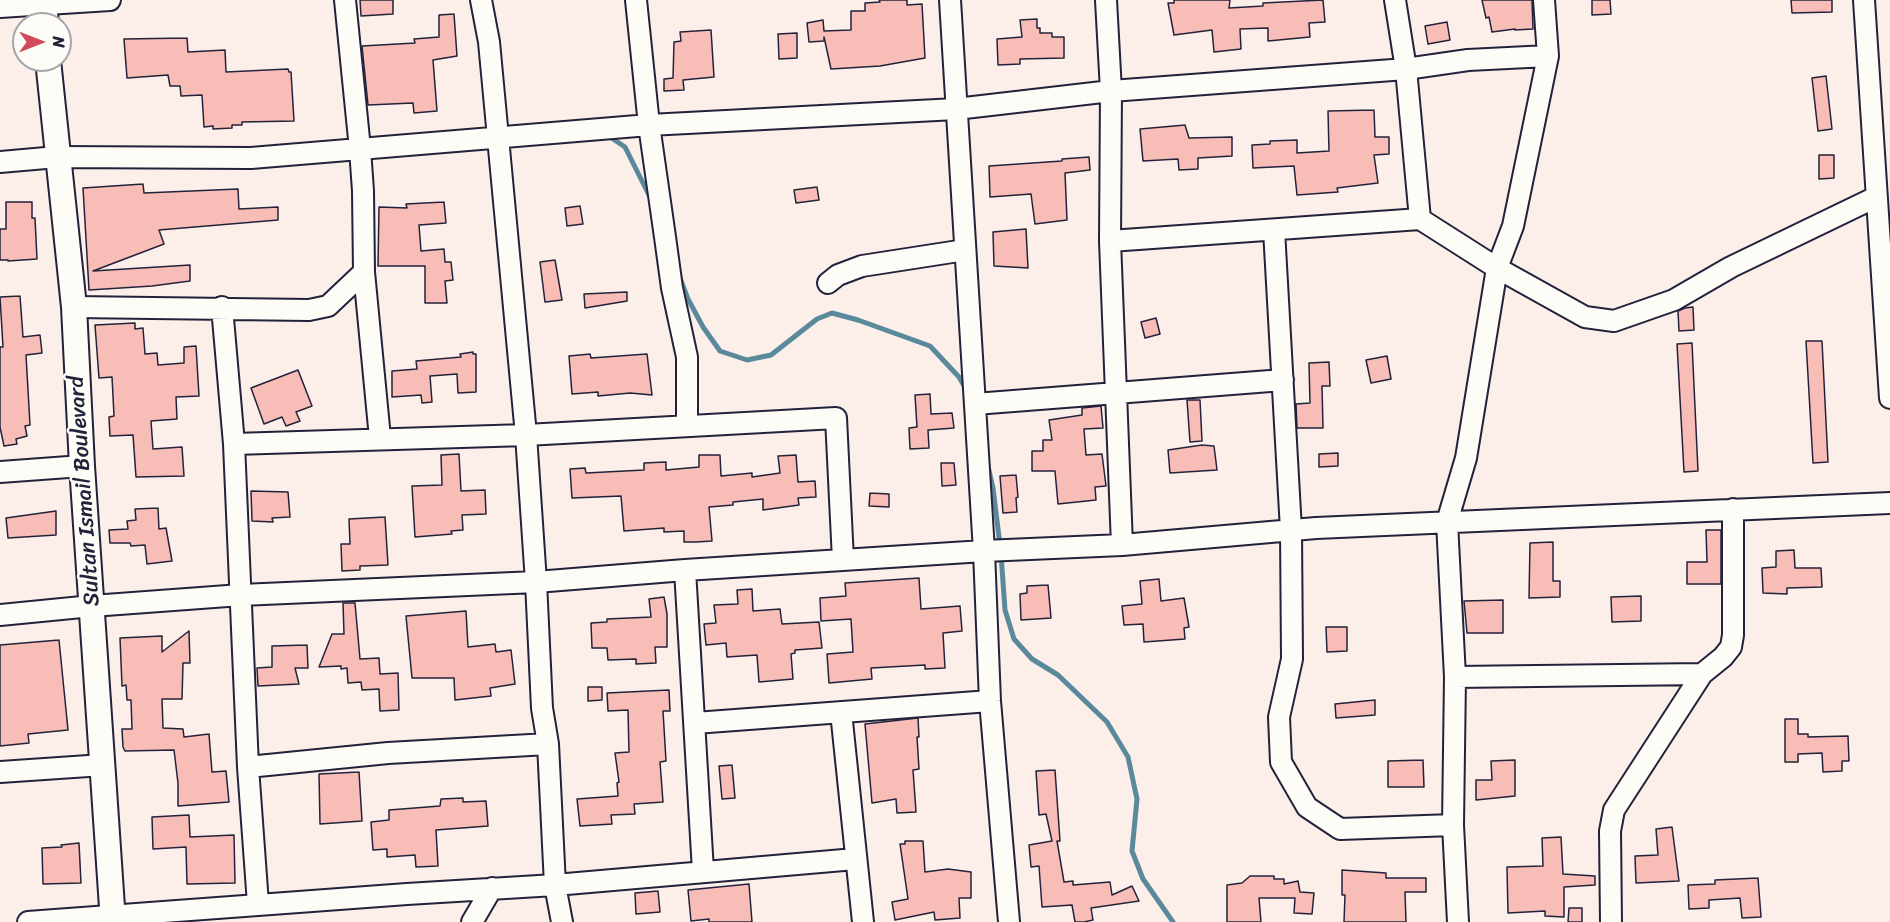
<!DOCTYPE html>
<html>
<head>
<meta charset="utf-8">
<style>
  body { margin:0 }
  #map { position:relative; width:1890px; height:922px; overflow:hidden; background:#fcefea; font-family:Sriracha,sans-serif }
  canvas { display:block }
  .north { position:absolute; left:12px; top:12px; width:60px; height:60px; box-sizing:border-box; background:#fdfcf7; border:2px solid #a5a5ac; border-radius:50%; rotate:90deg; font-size:16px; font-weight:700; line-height:24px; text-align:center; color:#22223b }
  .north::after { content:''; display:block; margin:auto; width:21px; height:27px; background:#d1495b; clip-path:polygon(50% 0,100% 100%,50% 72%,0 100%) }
</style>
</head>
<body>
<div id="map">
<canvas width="1890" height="922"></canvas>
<div class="north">N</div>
</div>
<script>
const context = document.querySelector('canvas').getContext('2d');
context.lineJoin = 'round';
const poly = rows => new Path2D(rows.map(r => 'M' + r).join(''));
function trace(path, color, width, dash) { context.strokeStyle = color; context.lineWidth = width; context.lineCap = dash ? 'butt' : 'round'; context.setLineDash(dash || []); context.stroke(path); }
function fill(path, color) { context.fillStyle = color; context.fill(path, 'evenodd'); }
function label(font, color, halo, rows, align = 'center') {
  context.font = font + ' Sriracha,sans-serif'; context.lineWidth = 5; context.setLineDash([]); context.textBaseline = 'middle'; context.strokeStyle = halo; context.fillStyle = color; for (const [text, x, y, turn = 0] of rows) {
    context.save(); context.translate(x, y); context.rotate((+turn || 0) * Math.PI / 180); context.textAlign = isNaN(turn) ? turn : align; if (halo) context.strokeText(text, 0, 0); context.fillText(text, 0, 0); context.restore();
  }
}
const stream = poly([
  [607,135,625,147,650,197],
  [678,273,688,299,703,327,720,351,747,360,771,355,817,319,832,313,858,320,930,346,959,377,967,391],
  [987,462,993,488,1000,545],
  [1001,554,1005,610,1014,639,1032,659,1058,675,1107,722,1128,757,1137,799,1132,851,1143,879,1173,922]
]);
const building = poly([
  [360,0,393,0,393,14,361,16,360,0],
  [879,0,907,0,907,5,922,4,925,58,880,66,831,69,824,37,824,41,809,42,807,23,823,20,824,31,851,30,851,11,865,11,865,3,880,2,879,0],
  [1174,0,1230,0,1229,8,1263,6,1263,3,1323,0,1325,22,1309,23,1310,37,1268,41,1268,28,1240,29,1241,49,1214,52,1212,30,1174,35,1168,3,1174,3,1174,0],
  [1482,0,1532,0,1533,29,1515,30,1515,29,1492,32,1489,17,1486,18,1482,0],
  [1592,0,1610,0,1611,14,1592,15,1592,0],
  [1791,0,1832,0,1832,12,1792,13,1791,0],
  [454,14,457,56,433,60,437,111,414,113,413,103,368,105,362,46,415,43,414,39,439,37,439,15,454,14],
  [1037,19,1037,28,1040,28,1040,33,1052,33,1052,37,1064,37,1064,58,1020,59,1020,64,998,65,997,39,1022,37,1020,20,1037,19],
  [1447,22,1450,40,1428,44,1425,26,1447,22],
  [711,30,714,77,683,80,684,90,664,91,664,79,673,78,674,42,681,41,680,32,711,30],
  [797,33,797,58,779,59,778,34,797,33],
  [187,38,188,52,225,50,226,72,288,69,289,72,291,72,294,121,242,122,242,125,232,125,232,128,213,129,213,126,204,127,202,95,181,96,180,86,170,86,168,75,127,78,124,39,187,38],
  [1826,76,1832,129,1818,131,1812,78,1826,76],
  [1374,110,1375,137,1389,137,1389,154,1374,155,1378,183,1337,188,1338,192,1297,195,1294,166,1253,168,1252,145,1270,144,1270,141,1297,140,1297,153,1329,151,1328,111,1374,110],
  [1185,125,1189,138,1232,137,1232,156,1198,158,1198,169,1179,170,1178,159,1143,161,1140,129,1185,125],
  [1819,155,1834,155,1834,178,1819,179,1819,155],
  [1089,157,1090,170,1065,173,1067,220,1035,224,1031,194,990,197,989,166,1062,161,1062,159,1089,157],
  [143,184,144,193,238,189,239,209,278,207,278,220,159,230,164,244,93,271,190,265,190,281,152,286,89,290,83,188,143,184],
  [817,187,819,200,796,203,794,190,817,187],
  [6,202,32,202,32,218,35,218,37,259,8,261,8,260,0,260,0,229,6,229,6,202],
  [444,202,446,223,419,225,421,251,444,249,445,262,451,262,453,280,445,281,447,303,425,303,425,266,378,266,379,207,407,208,406,204,444,202],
  [580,206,583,224,567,226,565,208,580,206],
  [1026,229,1028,268,994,266,993,232,1026,229],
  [555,260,562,300,545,302,540,262,555,260],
  [627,292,627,301,585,308,584,294,627,292],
  [20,296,23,337,40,335,42,353,26,355,30,425,25,426,27,436,16,439,17,444,4,446,0,427,0,347,3,347,0,297,20,296],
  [1693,307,1694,330,1679,331,1678,311,1685,308,1693,307],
  [1156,318,1160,334,1145,338,1141,322,1156,318],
  [135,323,135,329,143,328,145,354,157,353,158,365,184,363,184,347,196,346,199,396,176,397,177,419,151,421,153,449,182,447,184,476,136,477,133,435,110,436,109,417,114,416,112,377,99,378,95,325,135,323],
  [1806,341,1822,341,1828,462,1813,463,1806,341],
  [1692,343,1698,471,1684,472,1677,344,1692,343],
  [473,352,473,354,476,354,476,392,458,393,457,374,430,376,432,402,422,403,421,395,392,397,392,371,417,369,416,361,461,357,460,354,473,352],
  [590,354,591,358,647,354,652,395,630,393,598,396,598,392,572,394,569,356,590,354],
  [1387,356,1391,379,1371,383,1366,360,1387,356],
  [1329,362,1330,386,1322,386,1323,428,1297,428,1296,404,1310,403,1309,363,1329,362],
  [298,370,312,406,296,412,300,421,286,426,282,417,264,424,251,388,298,370],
  [930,394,931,414,952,413,954,428,928,430,929,448,910,449,909,428,917,427,915,395,930,394],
  [1187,400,1200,400,1202,441,1190,442,1187,400],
  [1101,406,1103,428,1084,429,1086,455,1102,454,1106,486,1095,487,1096,500,1058,504,1055,471,1032,471,1032,451,1043,451,1043,440,1052,440,1049,420,1082,415,1082,408,1101,406],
  [1202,445,1214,446,1217,470,1170,473,1168,450,1202,445],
  [1338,453,1338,466,1319,467,1319,454,1338,453],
  [459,454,461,491,485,490,486,514,462,515,463,530,451,531,452,534,415,537,412,486,442,485,441,455,459,454],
  [699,455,720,455,721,476,752,473,752,477,780,473,778,456,796,455,798,482,815,481,816,497,798,498,799,505,763,510,763,499,733,502,733,505,709,507,712,541,696,542,684,542,684,531,664,532,664,528,624,531,621,496,572,498,570,469,585,468,586,473,644,470,644,463,666,462,666,470,699,467,699,455],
  [941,463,954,463,956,485,942,486,941,463],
  [1016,475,1018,497,1016,498,1017,512,1003,513,1000,476,1016,475],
  [251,491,288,492,290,517,272,518,273,522,252,521,251,491],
  [870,493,889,494,889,507,869,506,870,493],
  [158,508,159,529,166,528,172,561,147,564,145,545,131,546,130,543,110,543,109,530,128,529,127,521,136,520,135,509,158,508],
  [56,511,56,535,8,538,6,518,56,511],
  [385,517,388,565,360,566,360,570,342,571,341,544,350,544,349,519,385,517],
  [1706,530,1721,530,1721,584,1687,584,1687,562,1707,562,1706,530],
  [1553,542,1553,581,1560,581,1560,597,1529,598,1530,543,1553,542],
  [1794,550,1795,568,1821,568,1822,587,1787,588,1787,594,1763,593,1762,568,1776,567,1776,551,1794,550],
  [919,578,921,609,960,606,962,631,943,633,945,668,925,669,925,665,871,668,872,679,829,683,827,654,853,652,851,619,821,621,820,598,846,596,845,583,919,578],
  [1159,579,1161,601,1184,598,1189,627,1184,628,1185,639,1144,642,1143,624,1124,625,1122,606,1142,604,1140,581,1159,579],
  [1048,585,1051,618,1021,620,1020,594,1027,593,1027,586,1048,585],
  [752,589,753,611,780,609,782,624,819,622,822,648,795,650,795,653,791,654,793,679,759,682,757,655,727,657,726,643,706,645,704,624,716,623,714,605,738,604,737,590,752,589],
  [1641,596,1641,621,1612,622,1611,597,1641,596],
  [664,597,667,614,667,647,655,647,656,663,636,664,636,659,608,660,607,648,592,648,591,623,607,622,607,619,651,617,649,599,664,597],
  [1503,600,1503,633,1467,633,1464,601,1503,600],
  [343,603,355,603,360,659,379,658,380,674,398,673,399,710,380,711,379,689,362,690,361,682,348,683,347,668,341,669,341,666,319,667,332,634,344,634,343,603],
  [466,611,468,647,495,644,496,652,511,650,515,684,490,688,491,696,455,700,454,678,412,678,406,616,466,611],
  [1326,627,1347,627,1347,651,1327,652,1326,627],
  [189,631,190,663,183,663,182,699,162,699,163,728,183,729,184,737,209,734,212,772,226,771,229,802,178,806,178,783,174,750,125,751,123,747,122,729,132,729,131,700,127,700,126,685,122,686,120,638,162,636,162,652,189,631],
  [59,640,68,730,28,734,29,743,0,746,0,645,59,640],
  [307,645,308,668,295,668,299,684,258,686,257,668,272,667,272,646,307,645],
  [588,687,602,687,602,700,588,701,588,687],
  [669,690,670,711,663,711,666,761,660,762,663,802,634,804,635,814,611,815,612,824,580,826,577,799,618,796,617,783,619,782,615,753,629,752,628,710,608,711,607,693,669,690],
  [1375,700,1375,715,1336,718,1335,704,1375,700],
  [918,718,919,737,917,737,919,769,913,770,916,812,897,813,896,799,872,803,865,724,918,718],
  [1785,719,1798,719,1798,734,1808,734,1808,737,1848,736,1849,761,1842,761,1842,771,1823,772,1822,753,1798,754,1798,762,1785,762,1785,719],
  [1423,760,1424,787,1388,787,1388,761,1423,760],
  [1515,760,1515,796,1476,800,1476,780,1492,780,1491,761,1515,760],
  [732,765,735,798,722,799,719,766,732,765],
  [1055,770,1060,841,1057,841,1064,882,1073,881,1073,885,1110,882,1112,895,1132,886,1139,901,1091,908,1093,920,1084,922,1075,922,1072,905,1042,907,1039,866,1031,867,1029,845,1052,841,1046,814,1039,815,1036,771,1055,770],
  [359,772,362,821,320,824,319,774,359,772],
  [463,798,463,802,486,801,488,826,436,830,438,866,416,867,415,855,387,857,387,849,373,850,371,822,389,820,389,810,440,806,441,799,463,798],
  [189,815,190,837,234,835,235,883,187,884,186,847,153,849,152,817,189,815],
  [1672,827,1679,881,1636,883,1635,856,1658,855,1656,829,1672,827],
  [1561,837,1563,874,1595,876,1595,885,1564,887,1564,917,1545,916,1545,911,1508,913,1507,867,1543,866,1542,838,1561,837],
  [905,841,923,841,925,872,948,869,971,872,971,898,959,898,960,918,935,920,934,912,895,920,892,902,908,899,900,844,905,844,905,841],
  [79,843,81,883,43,884,42,848,62,847,61,845,79,843],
  [1342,870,1386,873,1386,878,1426,878,1426,892,1405,892,1406,922,1344,922,1345,895,1342,895,1342,870],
  [1250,876,1274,876,1274,879,1284,879,1284,884,1298,881,1300,892,1314,893,1312,914,1294,913,1295,898,1259,898,1261,922,1227,922,1227,885,1242,883,1250,876],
  [1758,878,1761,917,1742,918,1740,898,1709,900,1709,908,1689,909,1688,885,1715,884,1715,880,1758,878],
  [749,884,752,922,709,922,709,919,691,921,688,890,749,884],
  [658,891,660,912,636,914,635,893,658,891],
  [1569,908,1582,908,1582,922,1568,922,1569,908]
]);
const minor = poly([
  [345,0,360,149,363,191,364,272,380,438],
  [481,0,489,42,526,435,536,582,542,708,548,744,555,885,562,922],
  [636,0,649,125,665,237,672,288,687,357,687,425],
  [950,0,984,551,990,701,1009,922],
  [1106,0,1111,91,1110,241,1122,545],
  [1395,0,1406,69,1420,219],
  [1864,0,1890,398],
  [0,7,110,0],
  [0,162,57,157,251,158,649,125,956,109,1111,91,1406,69,1468,60,1548,56],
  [1274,230,1291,530,1292,659,1279,717,1281,762,1307,807,1340,829,1453,825],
  [1110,241,1420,219,1497,268,1585,317,1614,321,1674,300,1731,267,1876,197],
  [828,283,838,275,862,266,965,250],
  [74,307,309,310,328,306,364,272],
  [222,307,234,444,248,767,258,904],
  [975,404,1283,380],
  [234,444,526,435,836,418,843,560],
  [0,472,82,466],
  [685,570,703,871],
  [0,615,92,606,241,595,536,582,685,570,984,551,1122,545,1316,528,1890,503],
  [1455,677,1702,674],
  [841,712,863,922],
  [695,723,990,701],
  [248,767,388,753,548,744],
  [0,772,103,765],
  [28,922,407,894,555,885,855,859],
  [472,922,492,888],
  [1458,922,1453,825,1455,677,1447,522,1466,458,1497,268,1513,226,1548,56,1544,0],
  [1611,922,1610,831,1614,810,1702,674,1723,657,1731,647,1733,635,1733,509]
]);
const tertiary = poly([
  [44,0,46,24],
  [48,60,74,307,82,466,113,922]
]);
const streetNames = [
  ["Sultan Ismail Boulevard",85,491,-94]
];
trace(stream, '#5a899c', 5);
fill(building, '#f9bdb7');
trace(building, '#22223b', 1.5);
trace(minor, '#22223b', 24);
trace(tertiary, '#22223b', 28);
trace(minor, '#fdfcf7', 20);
trace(tertiary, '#fdfcf7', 24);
label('22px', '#22223b', '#fdfcf7', streetNames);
</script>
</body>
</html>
